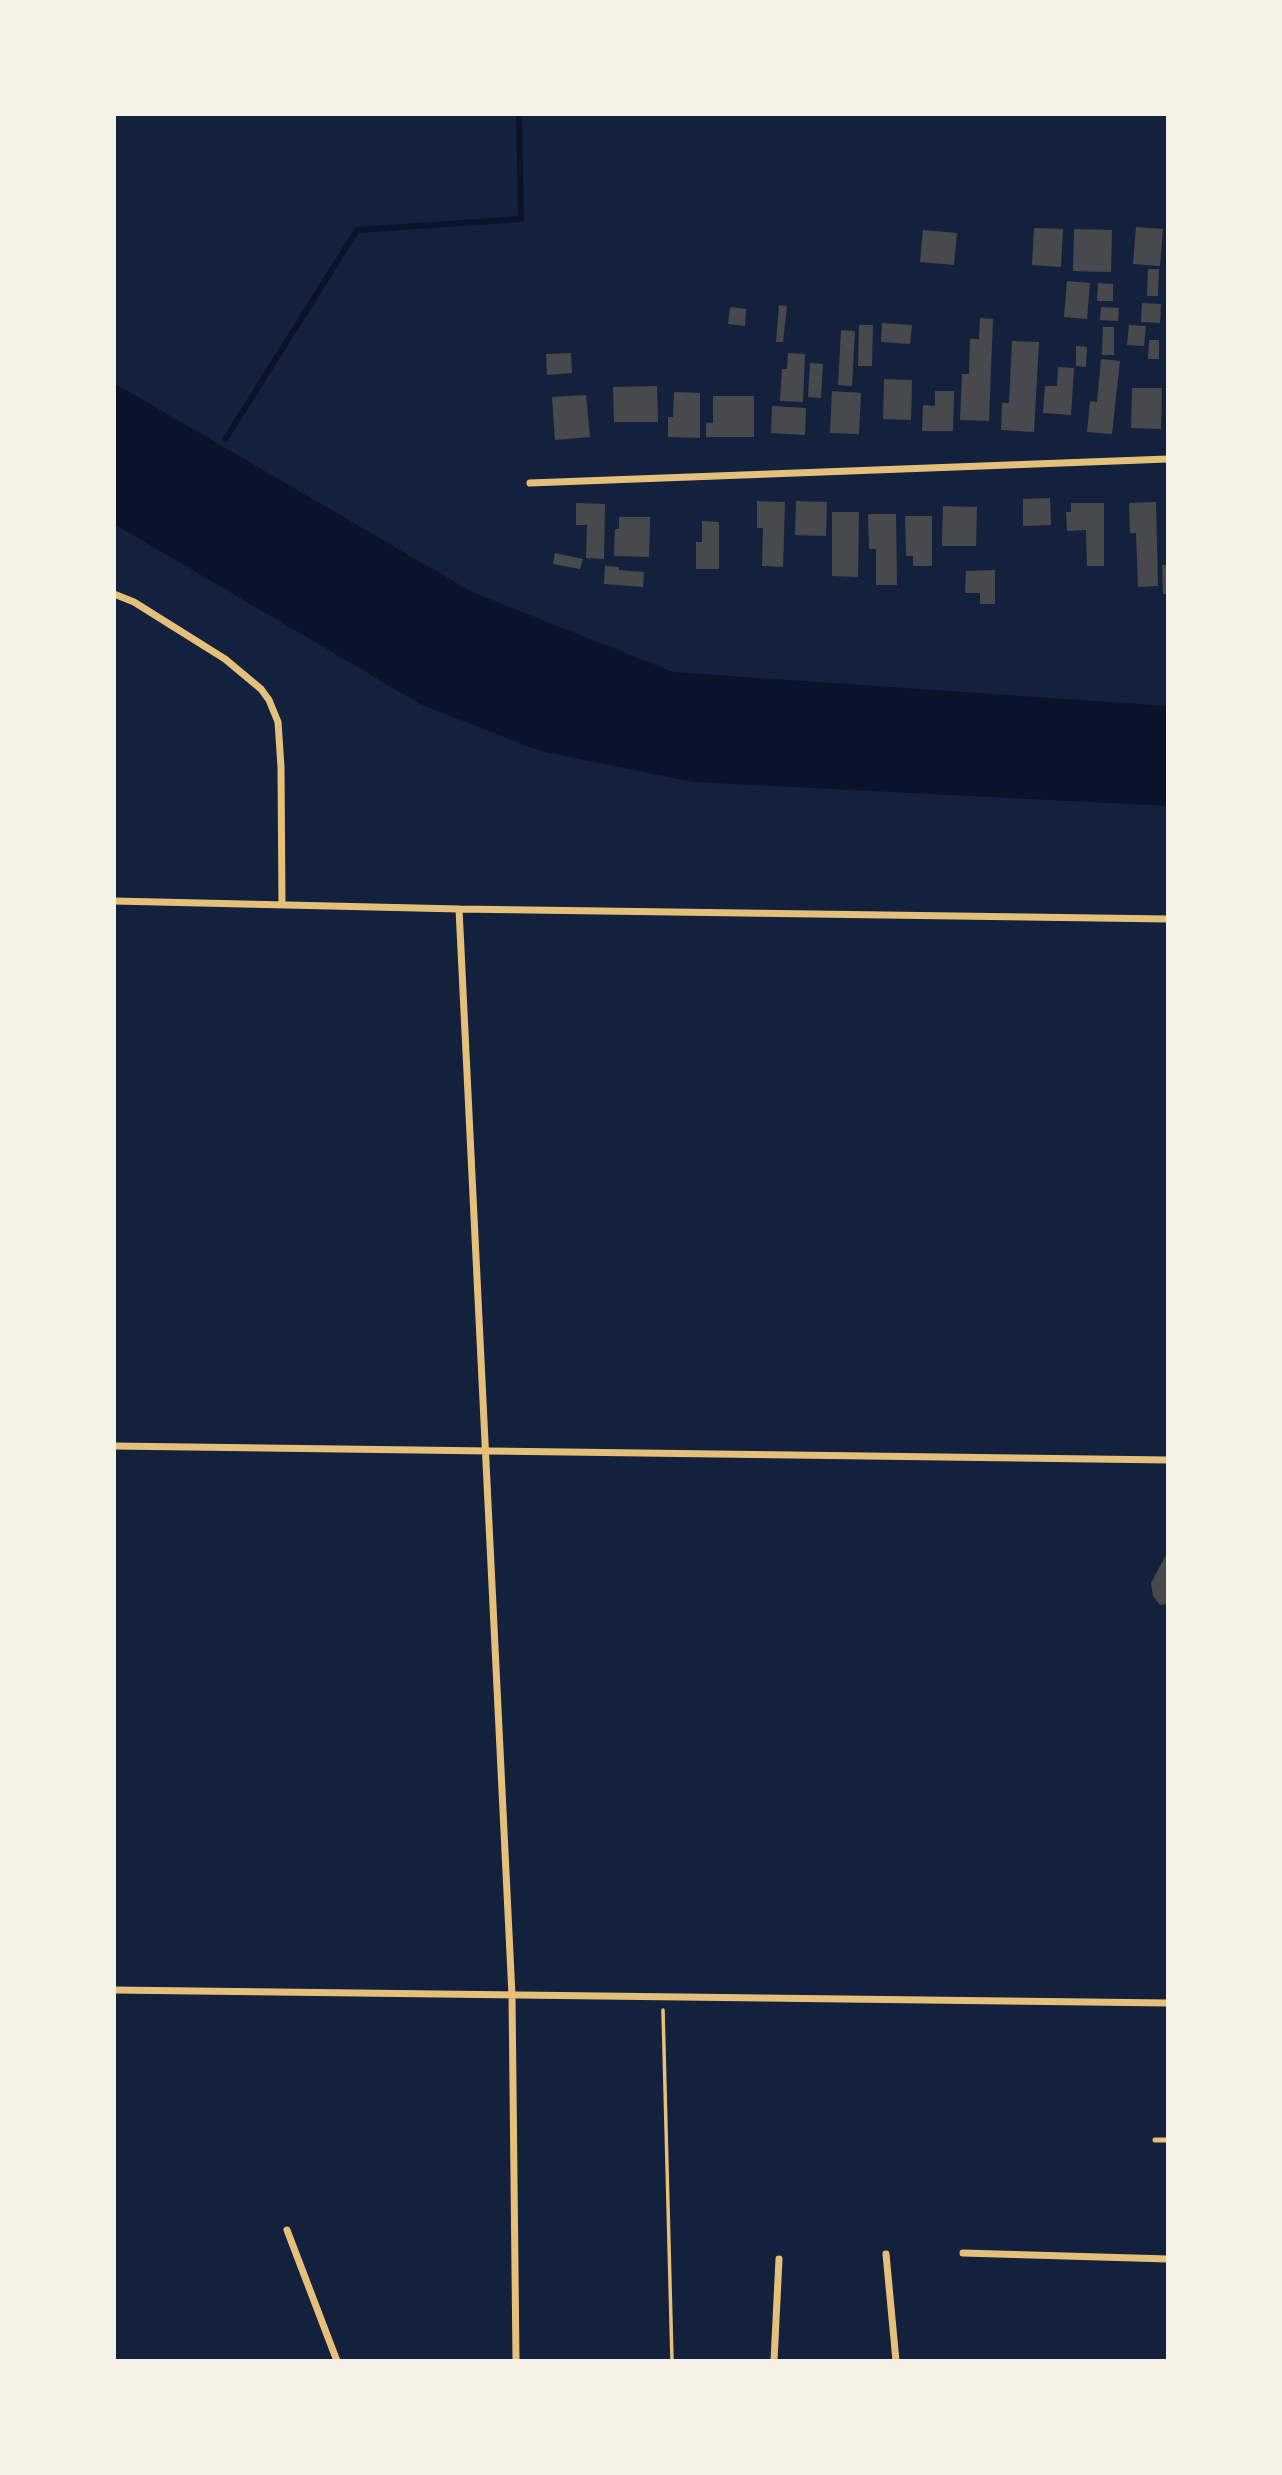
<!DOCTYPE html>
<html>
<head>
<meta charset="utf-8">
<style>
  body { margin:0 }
  #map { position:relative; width:1282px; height:2475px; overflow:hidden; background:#14213d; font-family:Mulish,sans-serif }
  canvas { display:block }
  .frame { position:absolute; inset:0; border:116px solid #f6f1e7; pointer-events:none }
</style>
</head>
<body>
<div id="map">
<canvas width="1282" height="2475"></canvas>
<div class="frame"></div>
</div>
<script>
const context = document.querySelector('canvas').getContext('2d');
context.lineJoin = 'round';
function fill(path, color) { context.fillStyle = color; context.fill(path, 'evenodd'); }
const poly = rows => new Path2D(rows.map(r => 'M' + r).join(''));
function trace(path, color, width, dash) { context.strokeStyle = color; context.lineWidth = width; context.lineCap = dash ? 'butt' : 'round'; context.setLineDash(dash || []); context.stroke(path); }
const water = poly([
  [114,383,472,592,673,672,1168,706,1168,806,693,782,540,751,422,705,114,524]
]);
const stream = poly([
  [226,438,357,230,521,219,519,114]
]);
const building = poly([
  [1136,227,1163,229,1160,266,1133,264],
  [1034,228,1063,229,1061,267,1032,265],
  [1074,229,1112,230,1111,272,1073,271],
  [923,230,957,233,954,265,920,262],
  [1148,269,1159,269,1158,296,1147,296],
  [1067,281,1090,283,1087,319,1064,317],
  [1098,283,1113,284,1113,301,1097,301],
  [1142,303,1161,304,1160,323,1141,322],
  [779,305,787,306,783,342,776,342],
  [730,307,746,309,745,326,728,324],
  [1101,307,1119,308,1118,321,1100,320],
  [980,318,993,319,989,421,960,420,962,374,969,374,970,339,979,339],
  [882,323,912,325,910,344,881,342],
  [859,325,873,325,872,366,858,366],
  [1129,325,1146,326,1144,346,1127,345],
  [1103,327,1114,327,1114,355,1102,355],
  [841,330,855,331,852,386,838,385],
  [1149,340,1159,340,1159,359,1148,359],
  [1012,341,1039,342,1034,432,1001,430,1002,403,1009,403],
  [1076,346,1087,347,1086,367,1076,366],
  [571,353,572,373,547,375,546,354],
  [788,353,805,354,803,402,780,401,782,369,787,369],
  [1101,359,1120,361,1112,434,1087,432,1090,401,1097,402],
  [810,363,823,364,821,398,808,397],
  [1058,367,1074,368,1071,415,1043,413,1045,386,1057,386],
  [884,379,912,380,911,420,883,419],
  [657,386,658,422,614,422,613,387],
  [1132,388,1162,388,1161,429,1131,428],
  [832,391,861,393,859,434,830,433],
  [935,391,954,391,953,431,922,431,923,405,935,406],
  [674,392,700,393,700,438,668,437,668,417,673,417],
  [586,395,590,437,555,440,552,397],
  [713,396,754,396,754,437,706,437,706,423,713,423],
  [772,406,806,408,805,435,771,433],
  [1050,498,1051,525,1023,526,1023,499],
  [757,501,785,502,783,567,762,566,763,528,757,528],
  [796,501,827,502,826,536,795,535],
  [1156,502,1158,586,1138,587,1136,533,1130,533,1129,503],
  [576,503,605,504,604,559,586,558,587,525,576,525],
  [1071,503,1104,503,1104,566,1087,566,1086,530,1067,531,1066,512,1071,512],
  [943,506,977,507,976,546,942,546],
  [832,512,859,512,858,577,832,576],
  [868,514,896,514,897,585,876,585,876,549,869,549],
  [905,516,932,516,932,566,913,566,913,556,906,556],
  [619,517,650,517,649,557,614,556,615,529,619,529],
  [702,521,719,522,719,569,696,569,696,542,702,542],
  [555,553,583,559,580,569,553,564],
  [1162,565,1168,565,1168,594,1163,594],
  [605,566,619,567,619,570,644,572,643,587,604,584],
  [995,570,995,604,980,604,980,593,965,593,966,571],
  [1168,1551,1168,1604,1160,1605,1153,1596,1151,1583]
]);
const path = poly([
  [663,2010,672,2361]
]);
const service = poly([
  [1155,2140,1168,2140]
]);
const minor = poly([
  [530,483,1168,459],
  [114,594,134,602,225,659,261,689,269,700,278,722,281,767,282,905],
  [114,901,459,909,1168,919],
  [459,909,512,1995,516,2361],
  [114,1446,1168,1460],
  [114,1990,1168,2003],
  [287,2230,337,2361],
  [963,2253,1168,2259],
  [886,2254,896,2361],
  [774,2361,779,2259]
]);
fill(water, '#0b132b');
trace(stream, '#0b132b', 6);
fill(building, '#48494c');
trace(path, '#e5c07b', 3.5);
trace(service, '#e5c07b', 5);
trace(minor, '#e5c07b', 7);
</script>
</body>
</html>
